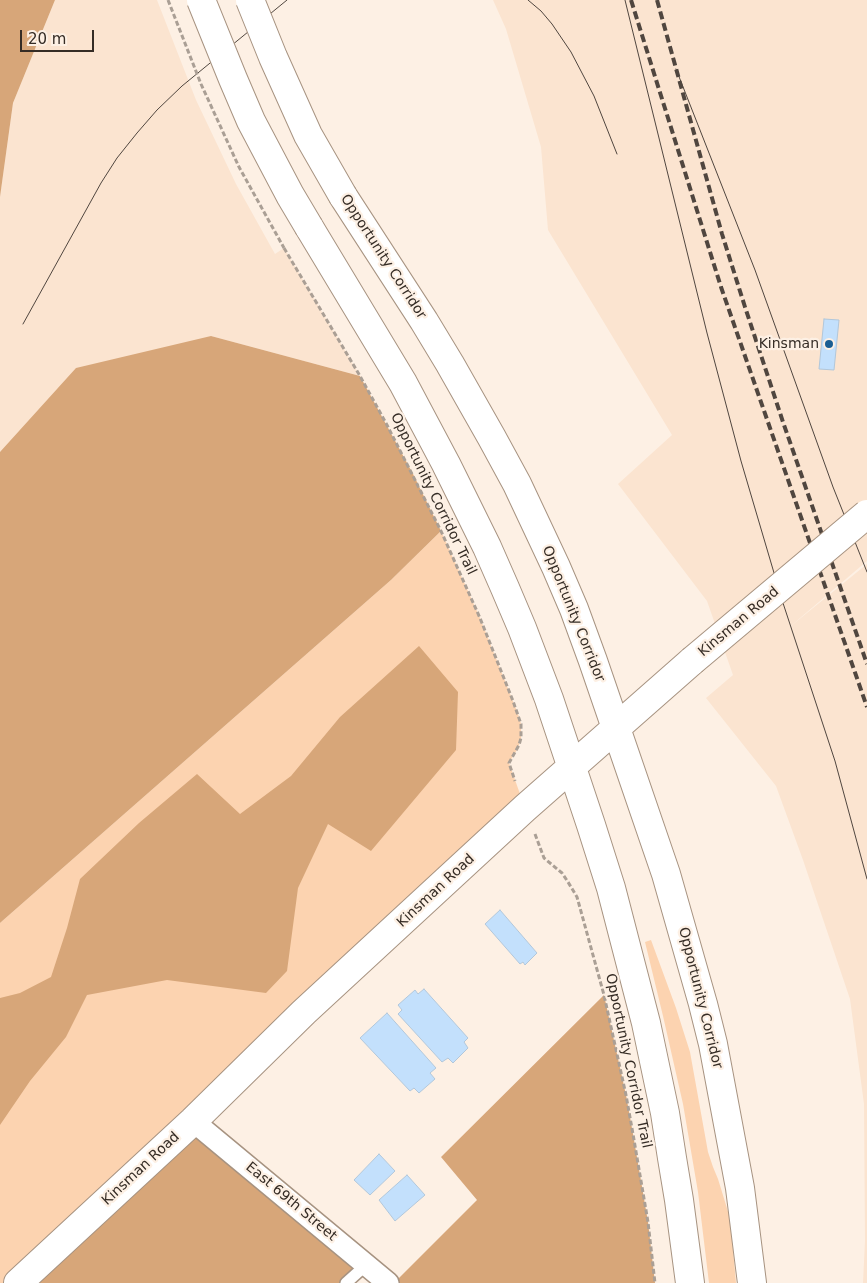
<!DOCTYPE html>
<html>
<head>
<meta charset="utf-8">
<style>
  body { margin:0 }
  #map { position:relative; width:867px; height:1283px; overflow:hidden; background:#fdf0e4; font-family:"DejaVu Sans",sans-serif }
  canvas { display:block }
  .scale { position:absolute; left:20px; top:30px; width:74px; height:22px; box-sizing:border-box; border:2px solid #352c25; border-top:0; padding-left:6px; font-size:15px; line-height:18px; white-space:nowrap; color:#352c25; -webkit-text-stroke:4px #fdf0e4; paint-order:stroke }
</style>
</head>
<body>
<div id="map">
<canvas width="867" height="1283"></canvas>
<div class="scale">20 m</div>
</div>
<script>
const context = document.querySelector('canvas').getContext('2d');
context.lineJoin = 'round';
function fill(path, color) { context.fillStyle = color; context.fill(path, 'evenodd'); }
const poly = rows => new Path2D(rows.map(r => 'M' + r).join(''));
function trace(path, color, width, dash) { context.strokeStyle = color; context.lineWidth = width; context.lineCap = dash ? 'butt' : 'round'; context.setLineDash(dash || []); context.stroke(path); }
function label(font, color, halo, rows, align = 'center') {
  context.font = font + ' "DejaVu Sans",sans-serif'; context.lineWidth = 4.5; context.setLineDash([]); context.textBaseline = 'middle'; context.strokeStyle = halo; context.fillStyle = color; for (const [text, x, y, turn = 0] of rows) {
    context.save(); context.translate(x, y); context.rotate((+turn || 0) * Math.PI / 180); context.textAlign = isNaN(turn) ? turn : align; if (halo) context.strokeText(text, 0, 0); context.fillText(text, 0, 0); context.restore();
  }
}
const built = poly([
  [55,0,157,0,196,100,236,184,275,254,284,248,360,376,211,336,0,452,0,197,13,103],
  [493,0,867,0,867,561,786,630,867,564,867,1283,863,1283,865,1241,864,1104,850,999,803,860,776,786,706,698,733,675,707,601,618,484,672,435,548,230,541,147,506,29]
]);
const green = poly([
  [441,531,480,618,518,714,521,724,521,738,518,748,509,763,525,808,18,1283,0,1283,0,923,391,580],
  [651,940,676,1008,690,1052,708,1152,713,1167,718,1179,730,1218,736,1283,709,1283,698,1192,683,1104,663,1016,645,942]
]);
const forest = poly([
  [0,0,55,0,13,103,0,197],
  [211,336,360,376,413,474,441,531,391,580,0,923,0,452,76,368],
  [419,646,458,692,456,750,371,851,328,824,298,888,287,971,266,993,167,980,87,995,66,1037,30,1081,0,1125,0,998,20,993,51,977,67,928,80,879,139,823,197,774,240,814,291,776,340,717],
  [604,995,626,1095,633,1134,648,1222,655,1283,394,1283,477,1200,441,1157],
  [193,1121,366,1265,346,1283,18,1283]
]);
const building = poly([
  [824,319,839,320,834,370,819,369,824,319],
  [500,910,537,953,525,965,523,962,520,964,485,924,500,910],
  [424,989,468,1038,464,1042,468,1048,453,1063,448,1058,442,1062,398,1014,402,1010,398,1005,415,990,418,994,424,989],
  [387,1013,436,1068,430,1073,435,1079,419,1093,414,1088,410,1091,360,1038,387,1013],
  [379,1154,395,1171,370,1195,354,1180,379,1154],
  [407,1175,425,1195,395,1221,379,1200,407,1175]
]);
const path = poly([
  [284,248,360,376,387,425,441,531,480,618,513,701,521,724,521,738,519,745,509,763,515,781],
  [535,834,544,858,562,873,568,882,577,897,604,995,626,1095,633,1134,648,1222,655,1283]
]);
const lane = poly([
  [346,1283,366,1265]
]);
const street = poly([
  [193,1121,388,1283]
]);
const primary = poly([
  [343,196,424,321,450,364,492,438,517,484,556,567,574,609,593,661,666,874,703,1004,713,1044,740,1188,752,1283],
  [309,227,403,383,446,464,487,547,505,588,522,628,549,699,591,825,611,888,646,1023,665,1113,672,1158,679,1200,690,1283],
  [18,1283,193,1121,304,1012,525,808,692,661]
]);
const tram = poly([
  [528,0,541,11,552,24,571,52,594,96,617,154],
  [625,0,707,333,741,461,782,600,835,761,867,879],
  [676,69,755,270,833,487,867,572],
  [23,324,101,183,117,158,137,133,157,110,182,86,287,0]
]);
const rail = poly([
  [631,0,721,287,867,707],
  [657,0,722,234,745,307,783,422,867,664]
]);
const pathBridge = poly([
  [168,0,201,84,239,167,284,248]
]);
const primaryBridge = poly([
  [201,0,233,79,251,121,290,195,309,227],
  [250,0,273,57,308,135,343,196],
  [692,661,867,514]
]);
const markers = [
  [829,344,5,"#1a5e93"]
];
const streetNames = [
  ["Opportunity Corridor",383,257,57],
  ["Opportunity Corridor Trail",433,494,64],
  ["Opportunity Corridor",573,614,68],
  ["Kinsman Road",739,622,-40],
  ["Kinsman Road",436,891,-43],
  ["Opportunity Corridor",700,998,76],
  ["Opportunity Corridor Trail",628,1061,78],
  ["Kinsman Road",141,1169,-43],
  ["East 69th Street",291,1202,40]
];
const poiNames = [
  ["Kinsman",819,344]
];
fill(built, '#fbe4d0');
fill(green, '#fcd3b0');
fill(forest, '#d7a679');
fill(building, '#c3e0fc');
trace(building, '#b2c7da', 1);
trace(lane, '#a79381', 14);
trace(street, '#a79381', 24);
trace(primary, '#a79381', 30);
trace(path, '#aa9f95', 3, [5, 2.5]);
trace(lane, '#fff', 11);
trace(street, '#fff', 21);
trace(primary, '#fff', 28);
trace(tram, '#50463f', 1);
trace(rail, '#50463f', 4, [8, 4]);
trace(primaryBridge, '#a79381', 30, []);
trace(pathBridge, '#aa9f95', 3, [5, 2.5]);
trace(primaryBridge, '#fff', 28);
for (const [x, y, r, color] of markers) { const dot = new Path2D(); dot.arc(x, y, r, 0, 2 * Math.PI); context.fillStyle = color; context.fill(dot); trace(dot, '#fdf0e4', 2); }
label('14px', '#352c25', '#fdf0e4', streetNames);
label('14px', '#352c25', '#fdf0e4', poiNames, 'right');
</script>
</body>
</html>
